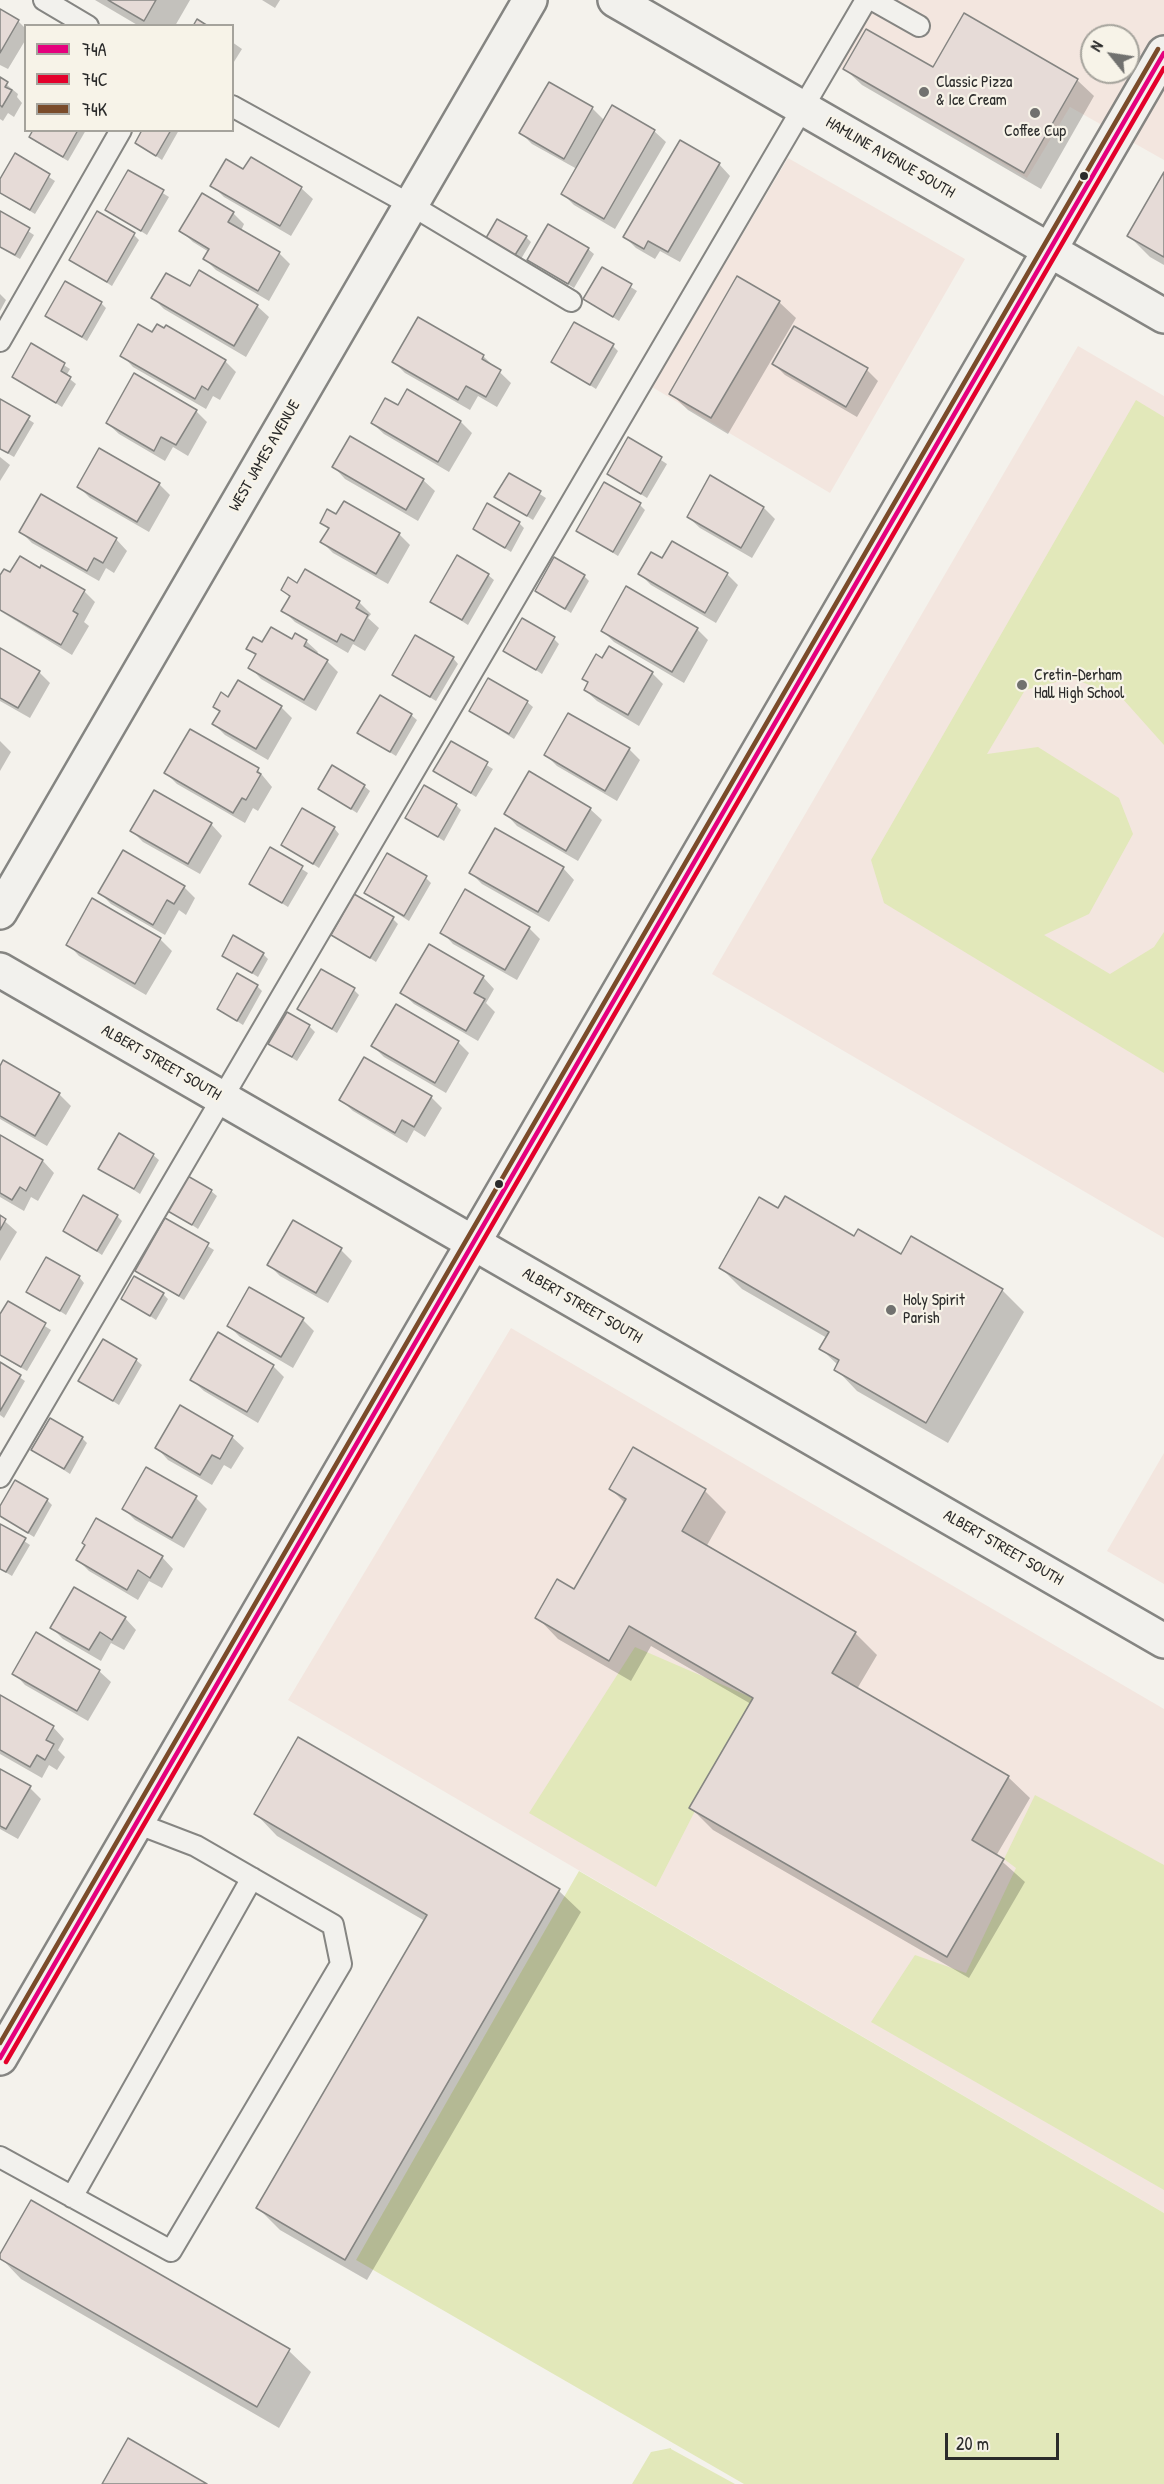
<!DOCTYPE html>
<html>
<head>
<meta charset="utf-8">
<style>
  body { margin:0 }
  #map { position:relative; width:1164px; height:2484px; overflow:hidden; background:#f4f2ec; font-family:"Patrick Hand",sans-serif }
  canvas { display:block }
  .legend { position:absolute; left:24px; top:24px; width:210px; height:108px; box-sizing:border-box; background:#f7f3e8; border:2px solid #a5a39c; margin:0; padding:8px 10px; list-style:none; font-size:18px; color:#2b2b2b }
  .legend li { display:flex; align-items:center; gap:12px; height:30px }
  .legend b { width:30px; border:2px solid #a5a39c }
  .north { position:absolute; left:1080px; top:24px; width:60px; height:60px; box-sizing:border-box; background:#f7f3e8; border:2px solid #a5a39c; border-radius:50%; rotate:300deg; font-size:16px; font-weight:700; line-height:24px; text-align:center; color:#2b2b2b }
  .north::after { content:''; display:block; margin:auto; width:21px; height:27px; background:#71716f; clip-path:polygon(50% 0,100% 100%,50% 72%,0 100%) }
  .scale { position:absolute; left:945px; top:2433px; width:114px; height:27px; box-sizing:border-box; border:3px solid #2b2b2b; border-top:0; padding-left:8px; font-size:18px; line-height:21px; white-space:nowrap; color:#2b2b2b; -webkit-text-stroke:4px #f7f3e8; paint-order:stroke }
</style>
</head>
<body>
<div id="map">
<canvas width="1164" height="2484"></canvas>
<ul class="legend">
<li><b style="height:8px;background:#e5007d"></b>74A</li>
<li><b style="height:8px;background:#e4002b"></b>74C</li>
<li><b style="height:8px;background:#7a4b2a"></b>74K</li>
</ul>
<div class="north">N</div>
<div class="scale">20 m</div>
</div>
<script>
const context = document.querySelector('canvas').getContext('2d');
context.lineJoin = 'round';
function fill(path, color) { context.fillStyle = color; context.fill(path, 'evenodd'); }
const poly = rows => new Path2D(rows.map(r => 'M' + r).join(''));
function trace(path, color, width, dash) { context.strokeStyle = color; context.lineWidth = width; context.lineCap = dash ? 'butt' : 'round'; context.setLineDash(dash || []); context.stroke(path); }
function label(font, color, halo, rows, align = 'center') {
  context.font = font + ' "Patrick Hand",sans-serif'; context.lineWidth = 4.5; context.setLineDash([]); context.textBaseline = 'middle'; context.strokeStyle = halo; context.fillStyle = color; for (const [text, x, y, turn = 0] of rows) {
    context.save(); context.translate(x, y); context.rotate((+turn || 0) * Math.PI / 180); context.textAlign = isNaN(turn) ? turn : align; if (halo) context.strokeText(text, 0, 0); context.fillText(text, 0, 0); context.restore();
  }
}
const built = poly([
  [873,0,1164,0,1164,160,1070,107,1027,178,836,66],
  [1092,36,1128,36,1128,72,1092,72],
  [788,158,965,259,830,493,652,387],
  [1078,346,1164,396,1164,1238,712,974],
  [511,1328,1164,1709,1164,2213,288,1700],
  [1164,1453,1164,1584,1107,1551]
]);
const green = poly([
  [1136,400,1164,417,1164,745,1122,698,1072,678,1025,690,987,754,1038,747,1119,798,1133,834,1089,914,1044,935,1110,974,1154,947,1164,932,1164,1073,884,903,871,860],
  [635,1647,753,1698,656,1887,529,1813],
  [1035,1795,1164,1865,1164,2190,871,2022,915,1955,966,1973,1016,1868,1004,1859],
  [579,1871,1164,2213,1164,2484,744,2484,356,2260],
  [671,2448,671,2449,735,2484,632,2484,651,2452]
]);
const shadow = poly([
  [95,0,190,0,175,26,139,26],
  [262,0,280,0,275,8],
  [0,11,18,21,26,29,26,39,8,69,0,65],
  [232,42,242,49,232,65],
  [845,69,934,69,1077,80,1094,96,1041,189,862,85],
  [0,79,18,94,17,97,22,103,14,117,8,113,3,121,0,119],
  [549,84,592,108,605,121,654,131,666,142,615,229,574,205,563,194,577,169,532,144,521,133],
  [35,130,86,130,68,161,36,142,31,137],
  [144,130,179,130,162,160,137,143],
  [15,155,55,181,35,214,0,193,0,182],
  [719,164,730,176,680,262,660,251,655,259,636,248,625,237],
  [129,172,169,197,147,235,107,210],
  [1164,175,1164,265,1150,257,1129,236],
  [212,185,301,188,313,199,291,236,224,197],
  [0,213,34,235,20,259,0,248],
  [233,213,244,224,241,231,279,253,290,264,269,301,216,270,205,259,209,252,193,242,181,231],
  [134,235,139,240,112,286,71,260],
  [526,237,531,242,521,259,488,238],
  [588,249,594,254,574,288,529,260],
  [602,269,637,291,619,321,585,299],
  [190,288,257,306,269,317,246,357,164,309,153,298],
  [0,294,6,300,0,311],
  [779,302,796,318,728,434,688,410,671,394],
  [101,303,106,308,87,341,47,316],
  [153,334,225,361,236,372,220,400,213,396,206,409,133,367,122,355],
  [32,345,70,369,66,376,76,384,62,407,14,377],
  [613,346,618,351,596,389,553,362],
  [483,356,511,383,497,407,478,396,470,410,405,373,394,362],
  [774,364,867,370,878,381,857,417,785,375],
  [408,391,461,422,472,433,449,472,384,434,372,423,398,407],
  [0,401,34,423,14,457,0,449],
  [196,411,207,422,188,456,173,447,165,461,119,434,107,423],
  [629,439,667,464,647,498,609,474],
  [0,457,10,465,0,481],
  [334,467,423,480,435,491,418,521,345,479],
  [509,475,546,498,533,520,496,497],
  [159,484,170,495,149,532,90,498,79,487],
  [640,505,645,510,618,556,578,531],
  [764,508,775,519,752,558,700,528,688,517],
  [337,516,399,534,410,545,388,584,333,553,322,542,329,530,322,522],
  [519,523,524,528,511,552,474,529],
  [21,532,116,539,127,551,114,573,106,568,99,581,32,543],
  [306,572,359,602,371,614,368,618,379,628,365,651,353,644,348,653,295,622,283,610,290,598,283,590,298,585],
  [640,574,727,574,738,585,716,623,651,585],
  [488,575,494,580,468,625,432,602],
  [584,576,589,581,571,613,537,591],
  [0,578,84,591,95,602,84,622,89,626,72,655,0,611],
  [697,629,708,640,684,683,614,642,603,631],
  [554,639,559,644,542,674,505,650],
  [292,641,306,641,318,652,316,655,327,661,338,672,316,711,261,679,250,667,256,656,248,648],
  [0,650,39,672,50,683,30,718,0,701],
  [453,658,458,664,436,701,394,675],
  [652,673,663,684,639,726,597,701,585,690,589,684,584,678],
  [229,699,281,707,292,718,268,760,225,735,214,724,221,712,215,706],
  [527,702,533,707,514,739,470,711],
  [411,715,417,720,396,756,359,733],
  [0,741,11,752,0,771],
  [451,743,493,769,476,797,435,771],
  [629,749,640,760,617,801,557,766,546,755],
  [258,770,272,787,258,811,253,808,245,823,177,784,166,773],
  [364,786,370,791,357,813,320,789],
  [456,805,461,810,444,841,407,817],
  [590,809,602,820,578,861,517,826,506,814],
  [211,824,222,836,200,874,143,842,132,831],
  [334,828,339,834,319,868,283,845],
  [271,849,308,873,288,907,251,884],
  [563,868,574,880,549,922,482,884,471,873],
  [426,878,431,883,409,921,365,893],
  [184,887,195,898,186,915,179,910,165,935,111,904,100,893],
  [93,900,160,939,172,951,146,995,79,956,68,944],
  [393,919,398,924,376,962,333,934],
  [529,928,540,939,517,980,453,944,442,932],
  [263,954,268,959,258,977,224,956],
  [483,977,494,989,486,1003,495,1012,478,1041,414,1004,402,993],
  [257,986,262,991,243,1025,218,1009],
  [354,990,359,995,337,1033,299,1009],
  [309,1026,315,1032,297,1061,270,1044],
  [458,1042,469,1053,446,1093,384,1057,373,1046],
  [0,1069,59,1094,71,1106,47,1146,0,1119],
  [431,1097,442,1108,425,1137,414,1130,407,1143,353,1111,341,1100],
  [0,1137,43,1161,54,1173,38,1201,31,1197,24,1211,0,1197],
  [153,1155,159,1160,140,1194,100,1168],
  [211,1191,217,1196,198,1229,168,1209],
  [779,1210,901,1256,1002,1290,1024,1312,948,1443,857,1391,836,1369,838,1365,821,1349,827,1338,742,1289,720,1267],
  [117,1216,122,1221,102,1255,65,1231],
  [0,1217,17,1232,0,1261],
  [166,1220,214,1250,184,1300,136,1270],
  [294,1222,341,1250,352,1261,328,1303,280,1276,269,1265],
  [79,1277,84,1283,66,1315,28,1291],
  [163,1294,168,1299,156,1320,123,1298],
  [8,1303,51,1330,27,1371,0,1356,0,1317],
  [303,1320,314,1331,293,1368,240,1337,229,1326],
  [136,1360,142,1365,119,1405,80,1380],
  [0,1364,25,1381,4,1418,0,1415],
  [273,1366,284,1377,258,1423,204,1391,192,1380],
  [232,1437,244,1448,231,1469,224,1465,212,1485,168,1460,157,1448],
  [82,1438,87,1443,70,1474,33,1450],
  [611,1489,705,1491,726,1512,706,1547,855,1633,877,1655,857,1689,1008,1777,1030,1798,996,1856,1025,1882,969,1978,713,1830,691,1808,751,1704,651,1646,631,1681,558,1639,537,1617,575,1591,625,1503],
  [196,1498,207,1509,184,1548,135,1520,124,1509],
  [47,1500,52,1505,34,1537,0,1516,0,1509],
  [0,1525,30,1545,12,1576,0,1569],
  [162,1557,173,1569,162,1588,149,1581,138,1600,89,1571,78,1560],
  [125,1618,136,1630,124,1650,111,1643,101,1661,63,1639,52,1628],
  [99,1671,111,1682,88,1721,25,1685,14,1673],
  [0,1697,53,1727,64,1739,58,1750,65,1757,57,1770,49,1765,42,1778,0,1754],
  [299,1739,559,1891,581,1912,367,2280,280,2230,258,2208,425,1921,277,1836,256,1814],
  [0,1771,30,1788,41,1799,18,1839,0,1829],
  [32,2202,289,2351,311,2372,279,2428,21,2279,0,2257]
]);
const building = poly([
  [108,0,156,0,144,21,108,0],
  [0,9,19,20,0,53,0,9],
  [964,13,1078,79,1024,173,843,69,866,29,933,67,964,13],
  [197,19,208,26,193,26,197,19],
  [0,77,8,82,5,87,12,90,2,107,0,105,0,77],
  [549,82,593,107,564,159,519,133,549,82],
  [612,105,655,130,604,219,561,194,612,105],
  [33,130,78,130,63,157,29,137,33,130],
  [142,130,171,130,156,156,135,143,142,130],
  [680,140,720,163,668,252,648,241,644,249,623,237,680,140],
  [15,153,50,174,30,210,0,193,0,179,15,153],
  [251,157,302,187,280,226,210,186,226,159,243,169,251,157],
  [128,170,164,190,141,231,105,210,128,170],
  [1164,172,1164,257,1127,236,1164,172],
  [202,193,234,212,228,222,280,252,258,291,203,259,209,249,179,231,202,193],
  [0,211,30,228,15,255,0,247,0,211],
  [97,211,135,233,107,282,69,260,97,211],
  [497,219,527,236,515,255,486,238,497,219],
  [548,224,589,248,568,284,527,260,548,224],
  [602,267,632,284,613,317,583,299,602,267],
  [199,270,258,305,234,346,151,298,166,273,190,286,199,270],
  [737,276,780,301,711,418,669,394,737,276],
  [65,281,102,302,82,337,45,316,65,281],
  [418,317,484,355,482,359,501,370,486,397,466,386,458,400,392,362,418,317],
  [574,322,614,344,590,385,551,362,574,322],
  [138,324,152,332,157,324,164,328,166,325,226,360,208,390,202,386,195,399,120,356,138,324],
  [794,326,868,368,846,407,772,364,794,326],
  [31,343,65,363,61,371,71,377,56,403,12,377,31,343],
  [134,373,197,410,176,445,161,437,154,451,106,423,134,373],
  [407,389,461,421,438,462,371,423,385,398,398,405,407,389],
  [0,399,30,416,8,453,0,449,0,399],
  [350,436,424,479,406,510,332,467,350,436],
  [628,437,662,457,641,494,607,474,628,437],
  [99,448,160,483,137,522,77,487,99,448],
  [509,473,541,491,527,516,494,497,509,473],
  [710,475,764,507,741,548,687,517,710,475],
  [604,482,641,503,613,552,576,531,604,482],
  [41,494,117,538,103,563,94,558,87,571,19,532,41,494],
  [344,501,400,533,376,574,320,542,329,528,320,523,327,509,336,514,344,501],
  [487,503,520,522,505,548,473,529,487,503],
  [672,541,728,573,705,613,638,574,651,552,662,558,672,541],
  [457,555,489,574,462,620,430,602,457,555],
  [20,556,40,568,41,565,85,590,73,611,78,614,61,645,0,610,0,575,4,569,10,572,20,556],
  [554,557,585,575,565,609,535,591,554,557],
  [305,569,360,601,356,608,368,615,354,641,341,634,337,642,281,611,290,596,281,590,288,577,297,583,305,569],
  [626,586,698,628,672,672,601,631,626,586],
  [522,618,555,637,536,670,503,651,522,618],
  [271,627,292,639,295,633,307,640,304,646,328,660,304,700,248,668,256,654,246,649,253,637,262,642,271,627],
  [415,635,454,657,430,697,392,675,415,635],
  [609,646,653,672,628,715,584,690,588,682,582,679,596,654,602,658,609,646],
  [0,648,40,671,18,708,0,698,0,648],
  [488,678,528,701,509,734,469,711,488,678],
  [238,680,282,706,256,749,212,724,220,711,213,707,221,692,228,697,238,680],
  [380,695,412,714,390,752,357,733,380,695],
  [568,713,630,748,605,791,544,755,568,713],
  [190,729,259,768,257,772,261,774,246,800,242,798,233,813,164,773,190,729],
  [451,741,488,762,471,793,433,771,451,741],
  [332,765,365,785,351,809,318,789,332,765],
  [529,771,591,808,566,851,504,814,529,771],
  [424,785,457,804,438,837,405,818,424,785],
  [154,790,212,823,188,864,130,831,154,790],
  [302,808,335,827,313,864,281,845,302,808],
  [495,828,564,867,538,912,469,873,495,828],
  [270,847,303,866,282,903,249,884,270,847],
  [123,850,185,886,174,904,167,900,153,925,98,893,123,850],
  [387,853,427,876,404,916,364,893,387,853],
  [465,889,530,927,505,970,440,933,465,889],
  [354,894,394,917,370,958,331,935,354,894],
  [92,898,161,938,135,984,66,945,92,898],
  [233,935,264,953,252,973,222,956,233,935],
  [429,944,484,976,474,993,485,999,466,1031,400,993,429,944],
  [321,969,355,988,332,1029,297,1009,321,969],
  [237,973,258,985,237,1021,217,1009,237,973],
  [396,1004,459,1041,435,1083,371,1046,396,1004],
  [287,1012,310,1025,292,1057,268,1044,287,1012],
  [364,1057,432,1096,414,1127,402,1120,395,1133,339,1100,364,1057],
  [3,1060,60,1093,35,1136,0,1116,0,1066,3,1060],
  [119,1133,154,1154,134,1189,98,1169,119,1133],
  [0,1135,43,1160,26,1191,20,1187,12,1200,0,1193,0,1135],
  [186,1175,212,1190,192,1225,166,1210,186,1175],
  [83,1195,118,1215,97,1251,63,1231,83,1195],
  [785,1196,854,1236,858,1229,901,1254,911,1236,1003,1289,926,1423,834,1370,839,1360,819,1349,829,1332,719,1268,759,1197,778,1208,785,1196],
  [0,1215,6,1219,0,1230,0,1215],
  [165,1218,209,1243,179,1296,135,1271,165,1218],
  [293,1220,342,1248,316,1293,267,1265,293,1220],
  [46,1257,80,1276,60,1311,26,1292,46,1257],
  [134,1276,164,1293,150,1316,121,1299,134,1276],
  [249,1287,304,1318,281,1357,227,1326,249,1287],
  [8,1301,46,1323,21,1367,0,1355,0,1314,8,1301],
  [218,1332,274,1365,247,1412,190,1380,218,1332],
  [103,1339,137,1359,113,1401,78,1381,103,1339],
  [0,1362,21,1375,0,1411,0,1362],
  [180,1405,233,1436,220,1459,212,1455,200,1475,155,1448,180,1405],
  [50,1418,83,1437,64,1469,31,1450,50,1418],
  [633,1447,706,1489,682,1531,856,1632,832,1673,1009,1776,972,1840,1004,1859,947,1957,689,1808,753,1698,629,1626,609,1661,535,1618,557,1579,574,1589,626,1499,609,1489,633,1447],
  [146,1467,197,1496,172,1538,122,1509,146,1467],
  [15,1480,48,1499,28,1533,0,1516,0,1506,15,1480],
  [96,1518,163,1556,150,1578,138,1570,127,1590,76,1560,85,1545,82,1543,96,1518],
  [0,1524,26,1538,6,1572,0,1569,0,1524],
  [74,1587,126,1617,112,1640,100,1632,89,1650,50,1628,74,1587],
  [36,1632,100,1670,77,1711,12,1674,36,1632],
  [0,1695,54,1726,46,1740,54,1744,45,1760,37,1755,30,1767,0,1750,0,1695],
  [298,1737,560,1889,345,2260,256,2208,427,1915,254,1814,298,1737],
  [0,1769,31,1786,6,1829,0,1826,0,1769],
  [31,2200,290,2349,257,2407,0,2259,0,2254,31,2200],
  [128,2438,207,2484,102,2484,128,2438]
]);
const lane = poly([
  [44,0,88,26],
  [873,0,919,26],
  [232,106,411,205,571,301],
  [0,341,121,130],
  [0,1477,866,0],
  [0,2157,171,2251,341,1964,333,1925,196,1846,136,1823],
  [72,2197,252,1878]
]);
const street = poly([
  [0,912,530,0],
  [0,970,1164,1641]
]);
const secondary = poly([
  [615,0,1164,316],
  [0,2058,1164,53]
]);
const bus1 = poly([
  [0,2058,1164,53]
]);
const bus2 = poly([
  [6,2062,1164,68]
]);
const bus3 = poly([
  [0,2043,1158,49]
]);
const markers = [
  [924,92,6,"#71716f"],
  [1035,113,6,"#71716f"],
  [1084,176,5,"#2b2b2b"],
  [1022,685,6,"#71716f"],
  [499,1184,5,"#2b2b2b"],
  [891,1310,6,"#71716f"]
];
const poiNames = [
  ["Classic Pizza",936,83],
  ["& Ice Cream",936,101],
  ["Coffee Cup",1035,132,"center"],
  ["Cretin-Derham",1034,676],
  ["Hall High School",1034,694],
  ["Holy Spirit",903,1301],
  ["Parish",903,1319]
];
const streetNames = [
  ["HAMLINE AVENUE SOUTH",890,158,30],
  ["WEST JAMES AVENUE",265,456,-60],
  ["ALBERT STREET SOUTH",161,1063,30],
  ["ALBERT STREET SOUTH",582,1306,30],
  ["ALBERT STREET SOUTH",1003,1548,30]
];
fill(built, '#f3e6df');
fill(green, '#e2e8ba');
fill(shadow, '#0003');
fill(building, '#e6dbd7');
trace(building, '#858582', 1.5);
trace(lane, '#858582', 24);
trace(street, '#858582', 38);
trace(secondary, '#858582', 38);
trace(lane, '#f2f1ed', 20);
trace(street, '#f2f1ed', 33);
trace(secondary, '#f2f1ed', 33);
trace(bus1, '#e5007d', 4.5);
trace(bus2, '#e4002b', 4.5);
trace(bus3, '#7a4b2a', 4.5);
for (const [x, y, r, color] of markers) { const dot = new Path2D(); dot.arc(x, y, r, 0, 2 * Math.PI); context.fillStyle = color; context.fill(dot); trace(dot, '#f7f3e8', 2); }
label('16px', '#2b2b2b', '#f7f3e8', poiNames, 'left');
label('16px', '#2b2b2b', '#f7f3e8', streetNames);
</script>
</body>
</html>
